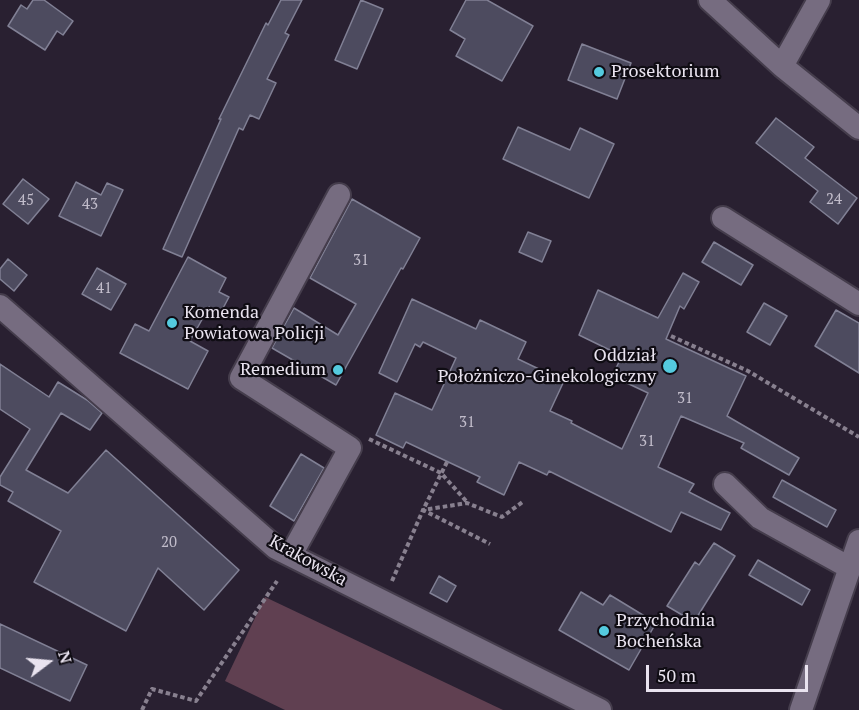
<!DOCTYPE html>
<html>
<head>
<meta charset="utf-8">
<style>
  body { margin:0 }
  #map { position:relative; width:859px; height:710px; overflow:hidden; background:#292031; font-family:"PT Serif",serif }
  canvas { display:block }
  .north { position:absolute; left:18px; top:632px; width:60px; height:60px; -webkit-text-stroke:4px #0f0c13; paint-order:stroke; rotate:74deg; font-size:16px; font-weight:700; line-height:24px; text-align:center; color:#e9e3ef }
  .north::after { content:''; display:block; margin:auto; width:21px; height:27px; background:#e9e3ef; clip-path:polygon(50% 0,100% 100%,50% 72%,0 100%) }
  .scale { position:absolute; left:646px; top:665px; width:162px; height:27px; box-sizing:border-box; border:3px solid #e9e3ef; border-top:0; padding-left:8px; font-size:18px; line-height:21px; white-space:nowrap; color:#e9e3ef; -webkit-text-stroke:4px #0f0c13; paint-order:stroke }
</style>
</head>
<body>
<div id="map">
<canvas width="859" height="710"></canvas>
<div class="north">N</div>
<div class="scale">50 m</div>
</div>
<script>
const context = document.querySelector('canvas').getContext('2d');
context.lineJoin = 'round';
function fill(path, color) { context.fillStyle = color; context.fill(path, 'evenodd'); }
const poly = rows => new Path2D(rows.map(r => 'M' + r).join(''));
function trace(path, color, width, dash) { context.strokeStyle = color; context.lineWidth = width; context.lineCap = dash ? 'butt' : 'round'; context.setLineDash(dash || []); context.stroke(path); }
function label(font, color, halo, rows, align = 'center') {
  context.font = font + ' "PT Serif",serif'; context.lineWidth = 4.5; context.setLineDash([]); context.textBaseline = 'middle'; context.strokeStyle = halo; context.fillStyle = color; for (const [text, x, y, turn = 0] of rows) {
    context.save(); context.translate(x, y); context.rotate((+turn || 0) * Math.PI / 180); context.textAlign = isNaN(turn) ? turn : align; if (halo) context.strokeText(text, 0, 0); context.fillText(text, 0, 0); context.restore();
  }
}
const green = poly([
  [265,597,503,710,285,710,225,681]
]);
const building = poly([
  [33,0,44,0,73,21,63,35,57,31,45,50,8,26,21,5,27,9,33,0],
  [281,0,302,0,285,33,289,35,267,79,276,83,259,119,250,115,243,130,239,128,182,257,163,249,221,119,219,119,266,23,268,25,281,0],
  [361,0,383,9,357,69,335,60,361,0],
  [466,0,487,0,533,26,502,81,456,56,465,39,450,30,466,0],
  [582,44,631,63,617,99,568,80,582,44],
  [776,118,814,147,805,158,857,198,838,224,810,202,818,191,756,143,776,118],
  [518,127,570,150,580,128,614,144,589,198,503,159,518,127],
  [23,179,49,199,28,224,3,204,23,179],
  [76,182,101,195,107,183,123,190,101,236,59,216,76,182],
  [352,199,420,238,403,269,401,268,336,385,272,348,294,308,338,335,356,304,310,278,352,199],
  [528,232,551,241,542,262,519,252,528,232],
  [714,242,753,265,741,285,702,262,714,242],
  [188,257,226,278,219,292,229,297,220,314,209,307,190,341,208,351,188,389,120,353,135,324,149,331,188,257],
  [8,259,27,275,14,291,0,279,0,269,8,259],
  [97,268,126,284,111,310,82,294,97,268],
  [683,273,699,282,684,309,680,306,666,339,746,376,727,416,799,458,789,475,741,448,744,443,681,416,658,467,694,484,689,492,730,513,721,530,681,512,671,532,549,471,547,475,519,462,504,495,477,482,480,477,406,442,403,448,376,435,395,393,432,410,456,358,423,342,420,347,415,344,397,382,379,373,412,299,476,329,480,320,526,342,518,359,564,381,550,411,572,421,571,423,622,449,648,393,612,376,622,356,579,335,598,290,658,318,683,273],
  [764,303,787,316,770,345,747,332,764,303],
  [836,310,859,323,859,373,815,346,836,310],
  [0,364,49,397,58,382,87,400,102,413,90,430,61,413,26,470,68,493,106,450,239,570,204,610,158,568,126,631,34,582,61,531,8,501,13,492,0,485,0,477,30,429,0,409,0,364],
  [301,454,324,468,294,521,270,506,301,454],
  [782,480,836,510,827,527,773,497,782,480],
  [714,543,735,556,694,622,667,606,695,562,699,565,714,543],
  [758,560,810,590,802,605,749,575,758,560],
  [439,576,456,586,447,602,430,593,439,576],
  [581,592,603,605,610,595,656,623,629,670,559,630,581,592],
  [0,624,87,665,70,701,0,668,0,624]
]);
const path = poly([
  [671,336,748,371,859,437],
  [369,439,441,473,467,502],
  [447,462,423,510,490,544],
  [392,581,423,510,467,503,502,517,524,501],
  [142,710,152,689,196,701,277,581]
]);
const minor = poly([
  [710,0,782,66,859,128],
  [782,66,819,0],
  [723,218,859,304],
  [0,306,276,548,600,710],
  [725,484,760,518,850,568],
  [291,555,350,448,241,378,339,195],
  [801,710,859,541]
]);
const markers = [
  [599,72,6,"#54cade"],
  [172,323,6,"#54cade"],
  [670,366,8,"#54cade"],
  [338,370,6,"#54cade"],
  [604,631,6,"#54cade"]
];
const numberNames = [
  ["24",834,200],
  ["45",26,201],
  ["43",90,205],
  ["31",361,261],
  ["41",104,289],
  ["31",685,399],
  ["31",467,423],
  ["31",647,442],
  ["20",169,543]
];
const poiNames = [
  ["Prosektorium",611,72],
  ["Komenda",184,313],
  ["Powiatowa Policji",184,334],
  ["Oddział",656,356,"right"],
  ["Położniczo-Ginekologiczny",656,377,"right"],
  ["Remedium",326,370,"right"],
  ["Przychodnia",616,621],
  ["Bocheńska",616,642]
];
const streetNames = [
  ["Krakowska",308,561,29]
];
fill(green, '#604051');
fill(building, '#4d4b5f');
trace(building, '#818095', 1.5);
trace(minor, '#453d4c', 26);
trace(path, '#88808f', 4, [4.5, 3]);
trace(minor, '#766c80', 22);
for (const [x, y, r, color] of markers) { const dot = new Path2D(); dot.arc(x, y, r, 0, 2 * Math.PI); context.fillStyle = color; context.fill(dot); trace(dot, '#0f0c13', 2); }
label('15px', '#c2bdcb', null, numberNames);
label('18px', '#e9e3ef', '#0f0c13', poiNames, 'left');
label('18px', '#e9e3ef', '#0f0c13', streetNames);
</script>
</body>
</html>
